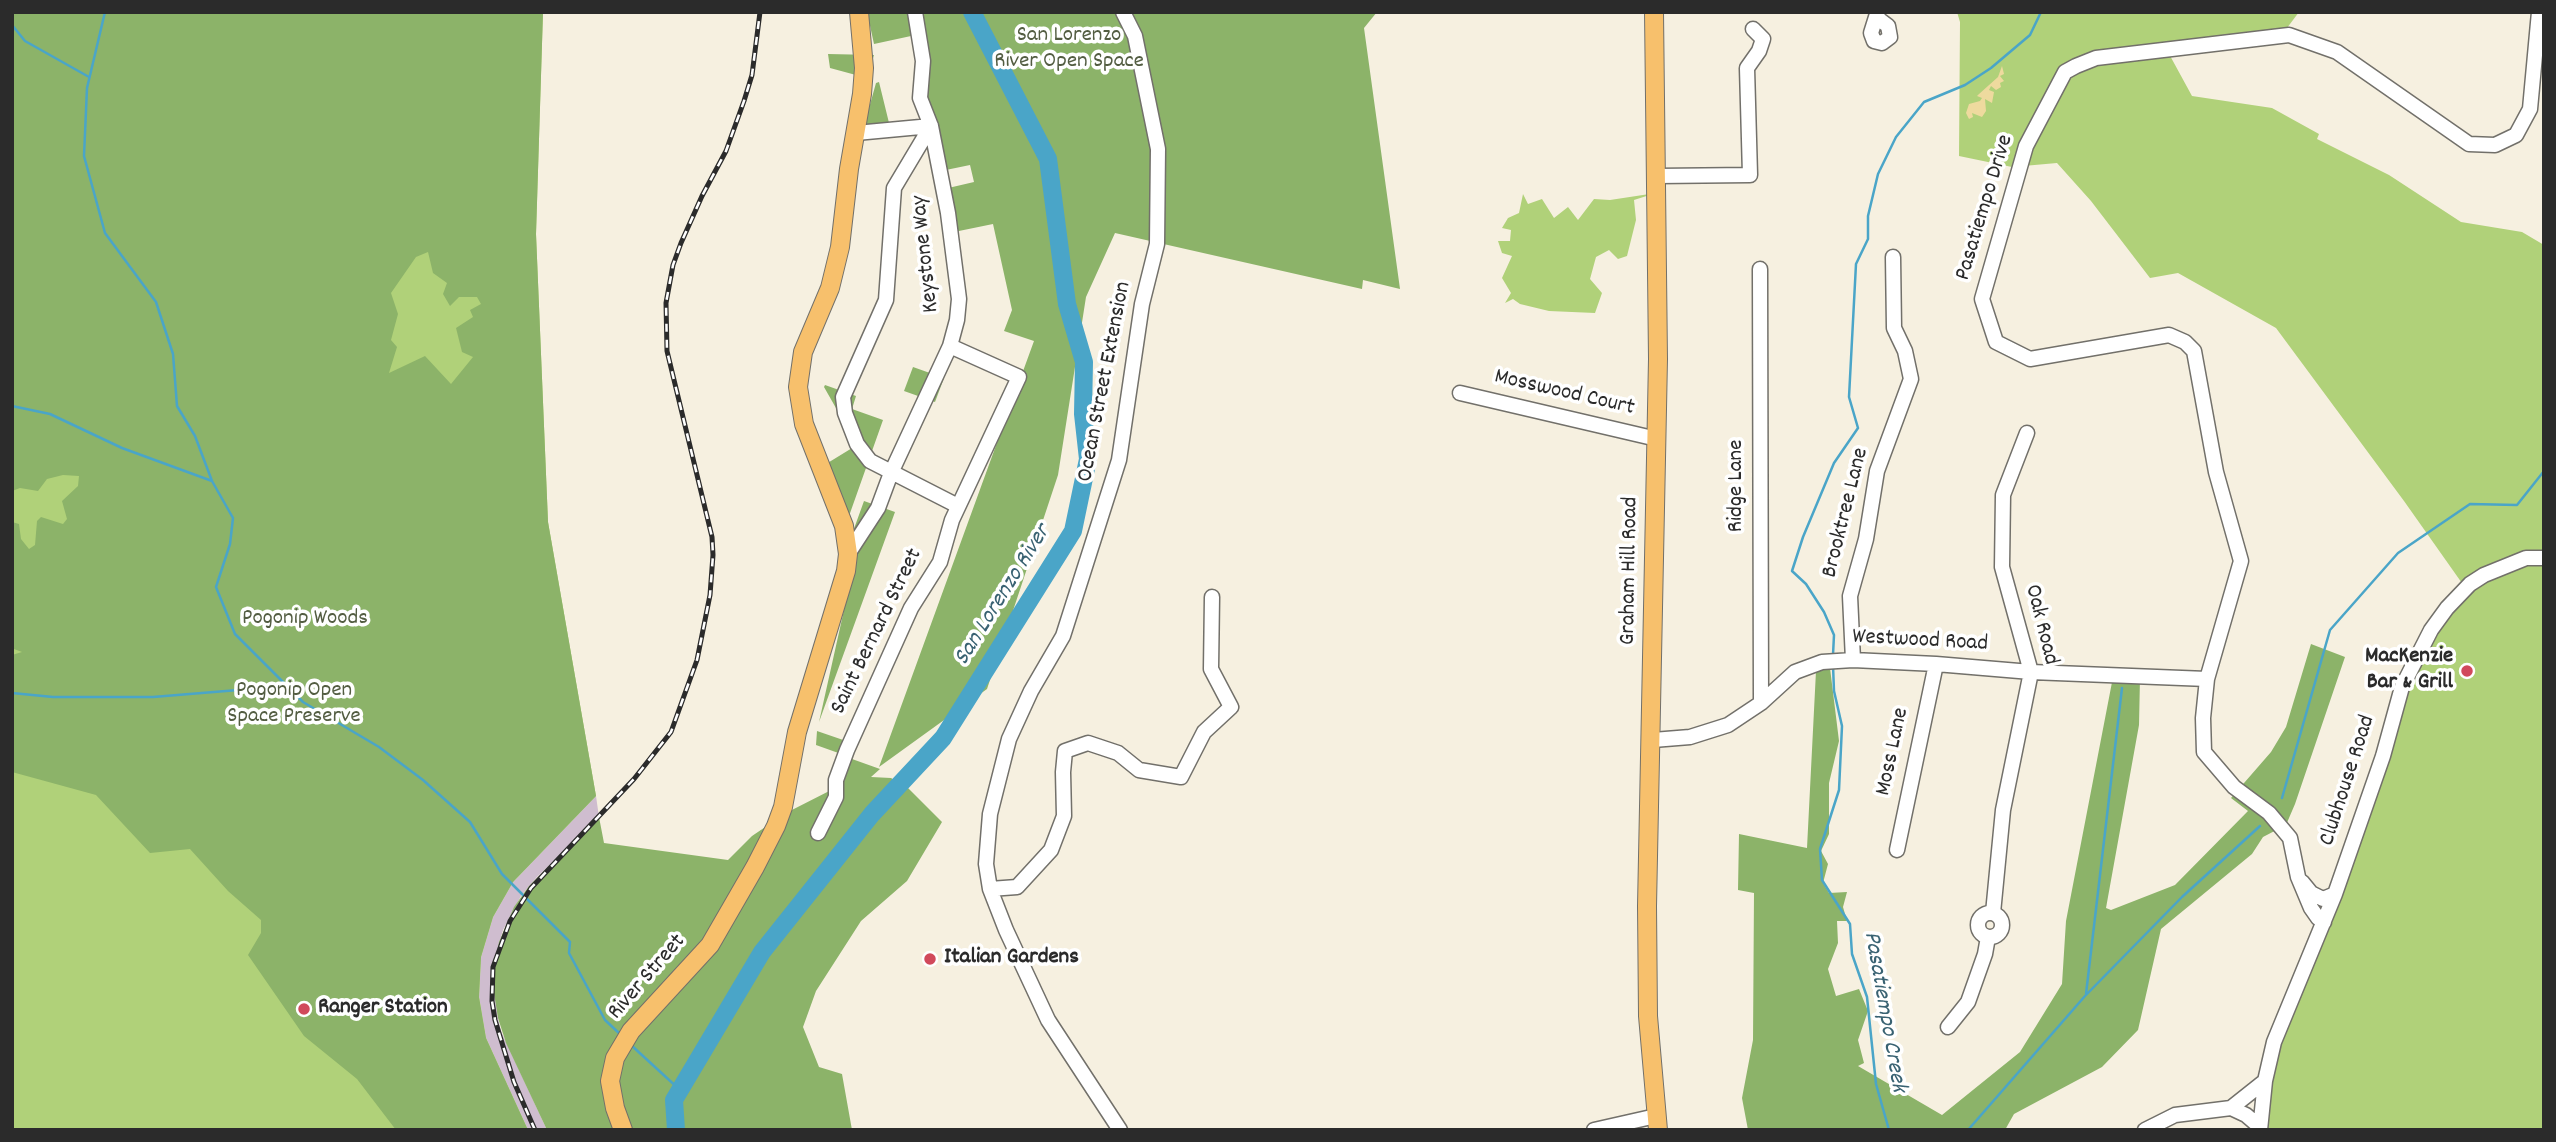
<!DOCTYPE html>
<html>
<head>
<meta charset="utf-8">
<style>
  body { margin:0 }
  #map { position:relative; width:2556px; height:1142px; overflow:hidden; background:#f6f0e0; font-family:Dekko,sans-serif }
  canvas { display:block }
  .frame { position:absolute; inset:0; border:14px solid #2b2b2b; pointer-events:none }
</style>
</head>
<body>
<div id="map">
<canvas width="2556" height="1142"></canvas>
<div class="frame"></div>
</div>
<script>
const context = document.querySelector('canvas').getContext('2d');
context.lineJoin = 'round';
function fill(path, color) { context.fillStyle = color; context.fill(path, 'evenodd'); }
const poly = rows => new Path2D(rows.map(r => 'M' + r).join(''));
function trace(path, color, width, dash) { context.strokeStyle = color; context.lineWidth = width; context.lineCap = dash ? 'butt' : 'round'; context.setLineDash(dash || []); context.stroke(path); }
function label(font, color, halo, rows, align = 'center') {
  context.font = font + ' Dekko,sans-serif'; context.lineWidth = 7; context.setLineDash([]); context.textBaseline = 'middle'; context.strokeStyle = halo; context.fillStyle = color; for (const [text, x, y, turn = 0] of rows) {
    context.save(); context.translate(x, y); context.rotate((+turn || 0) * Math.PI / 180); context.textAlign = isNaN(turn) ? turn : align; if (halo) context.strokeText(text, 0, 0); context.fillText(text, 0, 0); context.restore();
  }
}
const industrial = poly([
  [596,796,599,817,537,877,521,896,503,930,496,955,494,967,498,1018,501,1031,547,1130,528,1130,486,1038,479,997,481,957,493,917,513,882]
]);
const green = poly([
  [12,12,543,12,536,234,548,522,596,796,513,882,493,917,481,957,479,997,486,1038,528,1130,12,1130],
  [1957,12,2299,12,2278,40,2168,52,2192,96,2272,108,2319,134,2317,139,2389,175,2461,222,2522,232,2544,245,2544,1130,2266,1130,2266,1085,2398,701,2437,633,2445,624,2443,622,2464,586,2404,501,2276,328,2178,273,2150,278,2091,201,2057,163,2012,167,1959,156,1960,22],
  [1656,193,1634,200,1636,220,1627,256,1618,259,1609,250,1596,257,1590,279,1602,293,1595,313,1549,311,1520,304,1513,299,1505,303,1511,293,1502,278,1512,256,1502,253,1498,241,1510,241,1511,230,1502,228,1508,218,1519,213,1523,194,1528,204,1542,199,1554,218,1568,207,1578,220,1594,199,1610,200]
]);
const forest = poly([
  [12,12,543,12,536,234,548,522,596,796,513,882,493,917,481,957,479,997,486,1038,528,1130,396,1130,357,1079,304,1036,248,955,261,933,261,920,228,891,190,849,150,853,96,795,12,772,12,655,22,652,14,649,12,643,12,522,19,524,21,539,29,549,35,545,37,521,41,517,63,524,67,519,62,501,78,486,79,476,63,475,47,479,38,491,20,488,12,491],
  [428,252,433,273,447,283,443,294,450,306,459,297,477,297,481,304,470,310,473,317,456,328,462,352,473,357,451,384,425,356,389,373,397,347,391,340,398,314,391,293,416,257],
  [867,12,1377,12,1364,28,1400,289,1363,280,1362,289,1115,233,1086,297,1058,475,987,689,879,767,1034,341,1004,331,1012,310,993,224,954,232,944,189,974,182,970,165,941,171,911,36,874,44],
  [828,54,874,55,867,78,830,68],
  [879,82,890,127,864,126,876,83],
  [913,367,944,378,935,402,904,391],
  [825,385,856,396,852,409,883,420,849,516,826,464,857,445,824,387],
  [864,501,895,512,819,722,846,601,851,537],
  [2311,644,2345,657,2295,804,2286,825,2263,837,2252,854,2161,929,2138,1030,2102,1067,2014,1114,2005,1130,1748,1130,1742,1098,1753,1040,1754,893,1738,890,1739,834,1807,848,1816,671,1822,662,1830,668,1839,741,1829,783,1829,834,1821,851,1828,864,1823,883,1829,893,1847,892,1843,907,1847,921,1837,921,1838,943,1828,969,1836,996,1859,989,1868,1011,1858,1040,1864,1063,1858,1066,1942,1115,2020,1052,2062,984,2066,921,2113,677,2140,678,2139,725,2106,908,2111,910,2175,885,2248,811,2231,798,2271,752,2286,727],
  [817,731,849,742,844,755,816,745],
  [852,759,880,769,871,777,891,778,908,788,942,822,907,881,861,921,816,991,803,1027,819,1067,842,1074,852,1130,547,1130,506,1043,498,1018,494,993,494,967,499,942,514,907,529,886,599,817,604,843,728,860,752,836,786,813,843,784]
]);
const sand = poly([
  [2002,66,2004,74,2000,76,2004,81,2000,83,2001,87,1996,90,1991,86,1989,90,1994,92,1992,103,1985,99,1986,111,1982,117,1972,113,1973,117,1969,119,1966,113,1969,104,1980,101,1982,98,1977,96,1979,94,1998,77]
]);
const stream = poly([
  [105,12,87,88,84,156,105,233,156,302,173,354,177,406,195,436,212,481,233,518,230,544,216,587,235,634,303,702,379,747,423,780,470,822,502,874,570,942,569,953,605,1020,621,1035],
  [12,25,25,41,89,77],
  [12,406,50,414,122,448,212,481],
  [1833,655,1834,635,1824,612,1806,584,1792,571,1803,537,1834,463,1858,428,1849,397,1856,264,1868,239,1868,216,1878,174,1896,137,1924,102,1965,85,1991,68,2030,35,2041,12],
  [1833,665,1834,691,1842,726,1839,790,1820,849,1822,880,1850,924,1852,954,1867,997,1876,1084,1889,1130],
  [12,693,53,697,153,697,287,686],
  [2282,798,2330,630,2398,553,2470,504,2517,505,2544,471],
  [2086,994,2122,688],
  [631,1045,680,1090],
  [1968,1130,2085,996,2182,897,2260,826]
]);
const river = poly([
  [676,1130,674,1100,762,952,872,814,943,738,1073,531,1088,459,1083,414,1084,362,1067,304,1048,159,972,12]
]);
const minor = poly([
  [1876,17,1888,26,1890,37,1882,43,1874,41,1871,33,1876,17,1878,12],
  [931,126,894,188,886,300,843,397,845,413,857,444,870,461,958,506],
  [856,133,931,126],
  [1657,176,1750,175,1747,68,1759,51,1763,39,1753,29],
  [1760,269,1761,703],
  [1460,393,1657,439],
  [848,554,878,508,891,473,950,346,957,320,959,299,948,213,931,126,920,98,923,61,915,12],
  [1853,660,1850,596,1866,539,1877,471,1911,379,1905,351,1894,328,1893,257],
  [1653,740,1690,737,1728,725,1761,703,1795,672,1822,662,1853,660,1936,664,2031,672,2207,679],
  [818,833,836,797,836,780,847,750,911,608,940,562,952,520,1019,377,950,346],
  [1897,850,1936,664],
  [2302,882,2311,893,2323,899,2335,894],
  [990,889,1017,887,1051,850,1064,816,1063,772,1065,751,1088,743,1118,753,1139,770,1181,777,1204,732,1231,707,1211,669,1212,597],
  '1978 925a12 12 0 1 1 24 0a12 12 0 1 1-24 0Z',
  [1993,913,2003,810,2031,672,2002,567,2003,495,2027,433],
  [2324,922,2318,918,2311,908,2298,877,2290,838,2269,813,2234,787,2204,752,2203,718,2207,679,2241,561,2216,472,2194,351,2185,342,2169,335,2030,359,1996,342,1982,299,2026,146,2065,72,2076,66,2096,58,2289,35,2337,52,2469,144,2495,145,2516,135,2530,109,2539,12],
  [1948,1027,1968,1002,1985,954,1988,937],
  [2260,1127,2246,1115,2231,1108,2265,1081],
  [1120,1130,1048,1020,1006,930,990,889,986,864,990,814,1009,739,1031,691,1063,636,1119,460,1142,304,1157,244,1158,149,1135,36,1123,12],
  [1594,1130,1656,1116],
  [2145,1130,2175,1115,2231,1108],
  [2260,1130,2265,1081,2274,1042,2335,894,2383,756,2402,687,2431,630,2447,608,2470,584,2484,575,2526,558,2544,558]
]);
const major = poly([
  [1654,12,1658,359,1647,906,1648,1016,1658,1130],
  [623,1130,615,1108,610,1081,615,1058,631,1031,710,945,755,867,776,826,783,807,797,732,846,571,848,554,844,526,804,424,798,387,803,352,830,288,840,247,849,169,862,94,864,68,859,12]
]);
const rail = poly([
  [535,1130,514,1082,495,1020,492,1001,493,967,510,921,531,888,634,779,671,732,697,660,710,595,713,555,712,537,667,351,666,303,673,265,681,243,702,196,726,151,744,101,752,75,760,12]
]);
const markers = [
  [2467,671,7,"#d1495b"],
  [930,959,7,"#d1495b"],
  [304,1009,7,"#d1495b"]
];
const parkNames = [
  ["San Lorenzo",1069,37],
  ["River Open Space",1069,63],
  ["Pogonip Woods",305,620],
  ["Pogonip Open",294,692],
  ["Space Preserve",294,718]
];
const streetNames = [
  ["Pasatiempo Drive",1986,208,-73],
  ["Keystone Way",927,254,-96],
  ["Ocean Street Extension",1106,382,-79],
  ["Mosswood Court",1564,394,13],
  ["Ridge Lane",1738,486,-90],
  ["Brooktree Lane",1847,513,-76],
  ["Graham Hill Road",1631,571,-89],
  ["Oak Road",2040,625,76],
  ["Saint Bernard Street",878,632,-64],
  ["Westwood Road",1920,642,3],
  ["Moss Lane",1894,752,-78],
  ["Clubhouse Road",2349,781,-72],
  ["River Street",648,978,-49]
];
const poiNames = [
  ["MacKenzie",2453,658,"right"],
  ["Bar & Grill",2453,684,"right"],
  ["Italian Gardens",944,959],
  ["Ranger Station",318,1009]
];
const waterNames = [
  ["San Lorenzo River",1004,596,-58],
  ["Pasatiempo Creek",1883,1012,80]
];
fill(industrial, '#cfbdcf');
fill(green, '#b0d179');
fill(forest, '#8cb369');
fill(sand, '#eeda9e');
trace(stream, '#4aa5c8', 2.5);
trace(river, '#4aa5c8', 18);
trace(minor, '#72706a', 17);
trace(major, '#72706a', 20);
trace(minor, '#fff', 14);
trace(major, '#f7c06c', 18);
trace(rail, '#2b2b2b', 5);
trace(rail, '#fff', 2.5, [8]);
for (const [x, y, r, color] of markers) { const dot = new Path2D(); dot.arc(x, y, r, 0, 2 * Math.PI); context.fillStyle = color; context.fill(dot); trace(dot, '#fff', 2.5); }
label('23px', '#535d42', '#fff', parkNames);
label('23px', '#2b2b2b', '#fff', streetNames);
label('bold 23px', '#2b2b2b', '#fff', poiNames, 'left');
label('italic 24px', '#396272', '#fff', waterNames);
</script>
</body>
</html>
